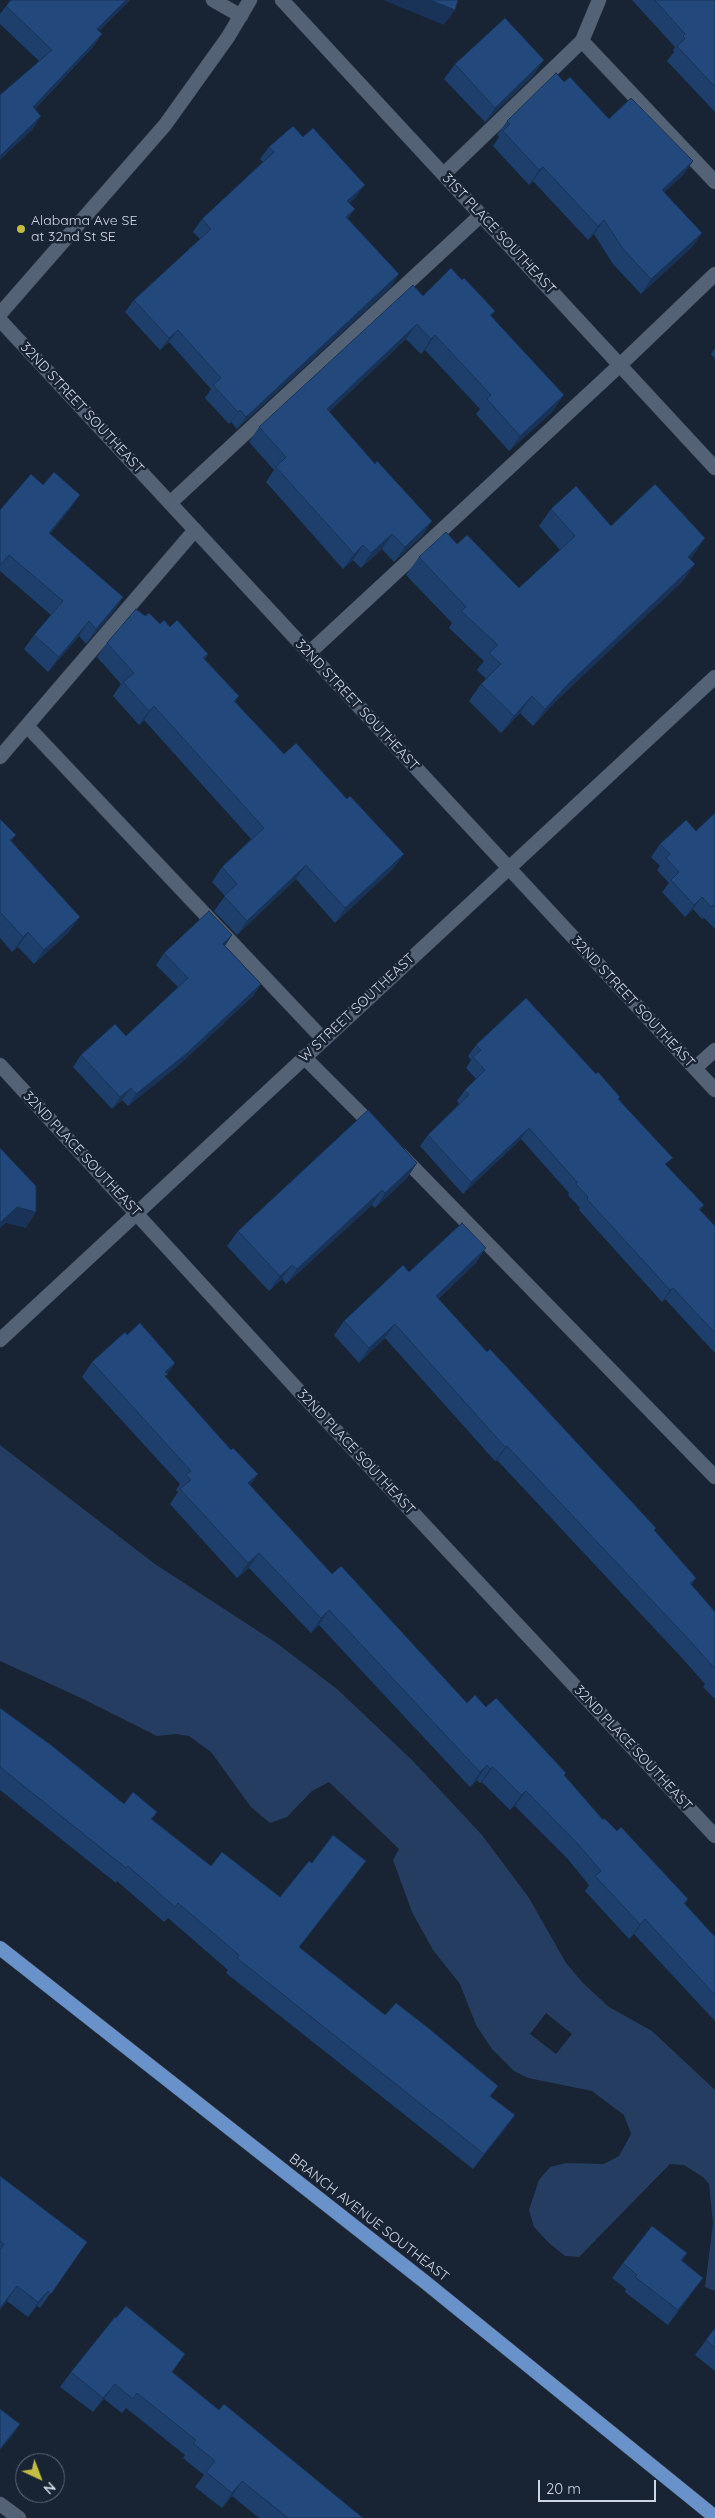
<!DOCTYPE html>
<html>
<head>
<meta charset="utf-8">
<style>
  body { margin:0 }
  #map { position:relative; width:715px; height:2518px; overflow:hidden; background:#182434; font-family:Quicksand,sans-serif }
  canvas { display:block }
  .north { position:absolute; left:15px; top:2453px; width:50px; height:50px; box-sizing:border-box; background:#182434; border:1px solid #616b79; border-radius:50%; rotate:137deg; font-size:14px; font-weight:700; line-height:20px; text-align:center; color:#cfd6e1 }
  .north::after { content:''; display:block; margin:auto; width:18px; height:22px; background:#c2bd3f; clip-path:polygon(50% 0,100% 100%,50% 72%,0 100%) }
  .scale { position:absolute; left:538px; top:2480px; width:118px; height:22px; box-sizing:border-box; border:2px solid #cfd6e1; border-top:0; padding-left:6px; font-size:15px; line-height:18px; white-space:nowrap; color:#cfd6e1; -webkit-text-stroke:4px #182434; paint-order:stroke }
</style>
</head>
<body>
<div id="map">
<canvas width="715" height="2518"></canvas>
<div class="north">N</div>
<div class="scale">20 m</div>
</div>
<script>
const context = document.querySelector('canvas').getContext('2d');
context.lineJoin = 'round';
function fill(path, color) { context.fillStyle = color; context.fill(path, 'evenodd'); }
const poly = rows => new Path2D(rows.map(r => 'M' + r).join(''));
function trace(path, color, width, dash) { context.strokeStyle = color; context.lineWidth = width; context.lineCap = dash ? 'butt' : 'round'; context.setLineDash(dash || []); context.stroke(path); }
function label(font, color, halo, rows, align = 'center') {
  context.font = font + ' Quicksand,sans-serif'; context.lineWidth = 5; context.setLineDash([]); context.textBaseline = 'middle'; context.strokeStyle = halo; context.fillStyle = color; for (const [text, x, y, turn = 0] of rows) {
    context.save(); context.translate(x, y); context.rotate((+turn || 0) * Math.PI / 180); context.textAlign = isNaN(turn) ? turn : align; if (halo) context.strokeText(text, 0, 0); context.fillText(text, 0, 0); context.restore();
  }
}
const green = poly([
  [0,1445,155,1564,278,1644,337,1689,412,1760,482,1835,529,1898,566,1963,583,1983,609,2007,652,2031,715,2090,715,2291,705,2287,713,2223,709,2184,703,2177,684,2165,670,2164,579,2257,565,2256,549,2243,534,2227,529,2210,539,2180,550,2167,566,2163,604,2164,619,2156,631,2134,624,2115,592,2091,528,2078,514,2071,492,2049,476,2025,460,1984,433,1950,412,1912,393,1860,399,1849,329,1782,312,1791,287,1817,270,1823,251,1807,211,1752,189,1736,176,1734,157,1736,81,1698,0,1661],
  [546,2013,572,2034,556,2054,530,2034]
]);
const service = poly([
  [213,0,241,16],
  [582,41,715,182],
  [444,174,582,41,599,0],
  [170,503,481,215],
  [309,653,620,365,715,274],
  [27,726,323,1039],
  [0,757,195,530],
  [304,1057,374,1127],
  [695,1068,715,1050],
  [401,1155,715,1477],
  [0,2504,19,2518]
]);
const minor = poly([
  [282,0,715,468],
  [0,320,715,1090],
  [0,1065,299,1391,715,1836],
  [0,1340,715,677]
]);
const secondary = poly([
  [0,314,165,125,228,37,250,0]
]);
const trunk = poly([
  [0,1948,425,2282,715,2517]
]);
const wall = poly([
  [130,0,99,31,102,34,92,48,35,109,41,116,31,131,39,61,0,24,0,14,6,6],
  [632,0,715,0,715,112,667,61,674,52,673,50,675,47],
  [455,64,534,75,485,122,444,79],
  [564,82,609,119,693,161,683,175,664,192,702,233,692,247,641,294,613,264,594,234,588,240,533,181,529,185,493,146,499,137,497,135,507,121],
  [269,147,356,197,349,203,348,219,399,274,391,287,237,429,231,422,229,424,205,398,211,389,169,342,160,350,125,312,134,300,200,239,193,232,202,219,263,162,260,159],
  [462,280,495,311,491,316,554,410,509,451,476,414,480,409,425,350,421,354,406,339,329,412,375,464,432,521,422,536,394,562,382,549,361,568,353,560,343,569,266,482,274,470,249,442,259,427,423,296],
  [715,348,715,359,711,354],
  [70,509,50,534,123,597,113,612,86,644,79,636,48,672,24,649,34,635,51,615,0,571,0,510],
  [551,509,611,526,705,538,690,559,683,581,555,702,533,726,520,713,501,733,469,701,481,684,486,679,477,670,484,661,449,628,452,623,406,575,419,557,457,544,519,588,560,550,539,526],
  [145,616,160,624,170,627,208,654,205,659,239,696,235,702,284,754,394,868,335,923,296,879,237,935,214,911,225,896,212,882,222,867,251,839,144,720,139,725,113,696,121,684,97,657,107,643],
  [715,813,715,929,704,918,702,919,693,909,685,917,662,892,669,883,657,870,660,866,651,857,660,844,696,831],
  [0,819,16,835,11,841,69,932,34,964,18,947,12,952,0,938],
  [232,935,225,946,261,984,253,996,179,1065,128,1106,122,1100,112,1109,73,1067,81,1055,126,1036,178,987,156,965,164,953],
  [476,1045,619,1099,667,1166,704,1205,700,1210,715,1226,715,1353,665,1299,662,1302,579,1210,580,1208,568,1195,569,1193,521,1139,463,1194,420,1146,428,1135,459,1104,457,1101,465,1090,476,1079,466,1068,471,1060,468,1056],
  [417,1163,407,1178,375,1208,372,1205,286,1284,282,1279,269,1291,227,1246,238,1231],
  [476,1263,438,1299,487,1352,656,1528,654,1530,696,1578,691,1585,715,1612,715,1699,703,1687,705,1684,682,1658,497,1460,495,1461,385,1338,359,1363,334,1335,344,1321,409,1272],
  [127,1335,175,1363,165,1377,231,1450,258,1474,250,1485,332,1574,467,1703,486,1707,566,1773,564,1775,603,1820,617,1831,688,1899,685,1904,715,1937,715,2021,634,1934,629,1939,585,1891,589,1885,567,1858,515,1806,510,1810,482,1782,480,1783,477,1780,470,1787,319,1625,311,1633,249,1568,237,1578,170,1504,178,1492,176,1490,180,1484,82,1377,92,1362],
  [0,1708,124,1804,157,1812,152,1819,211,1866,280,1897,312,1863,355,1876,299,1947,385,2015,491,2096,504,2130,473,2169,226,1973,228,1970,168,1918,164,1922,117,1881,116,1883,0,1790],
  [0,2176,87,2242,40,2308,37,2306,28,2317,7,2301,0,2310],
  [687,2253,682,2261,692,2293,668,2325,625,2292,626,2289,612,2278,623,2263],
  [715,2328,715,2371,695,2355],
  [71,2372,172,2372,219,2410,363,2518,259,2518,232,2496,222,2508,195,2487,204,2475,183,2458,185,2455,126,2408,122,2413,104,2399,93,2412,60,2387]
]);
const shadedWall = poly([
  [126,0,130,0,87,43,97,29],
  [383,0,430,0,455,10,444,25],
  [102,34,92,48,23,121,33,107],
  [544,60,534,75,485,122,495,108],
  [41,116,31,131,0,160,0,156],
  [693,161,683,175,652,204,662,190],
  [543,167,533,181,529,185,539,170],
  [365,185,356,197,338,214,347,201],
  [355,209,346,222,346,217],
  [604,220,594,234,588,240,598,226],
  [702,233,692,247,641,294,651,279],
  [399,274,391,287,237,429,246,417],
  [417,324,406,339,316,424,327,409],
  [178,330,169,342,160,350,169,338],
  [435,335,425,350,421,354,431,339],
  [564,395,554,410,509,451,520,436],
  [240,410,231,422,229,424,238,412],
  [80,495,70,509,38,548,49,533],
  [432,521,422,536,394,562,405,547],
  [392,534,382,549,361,568,371,553],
  [705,538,693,556,676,574,688,557],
  [363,545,353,560,343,569,354,554],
  [695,564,683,581,555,702,533,726,545,709,568,684],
  [123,597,113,612,86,644,96,629],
  [89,621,79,636,48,672,59,657],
  [532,696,520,713,501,733,514,716],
  [154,706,144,720,139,725,149,711],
  [404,854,394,868,335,923,345,908],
  [306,865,296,879,237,935,247,921],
  [702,897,693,909,685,917,694,905],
  [80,917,69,932,34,964,44,950],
  [28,932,18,947,12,952,23,937],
  [232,935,224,947,223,944],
  [261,984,253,996,179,1065,128,1106,136,1094],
  [131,1088,122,1100,112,1109,120,1097],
  [529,1128,521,1139,463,1194,471,1182],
  [417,1163,407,1178,375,1208,385,1193],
  [382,1190,372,1205,286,1284,297,1269],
  [17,1207,36,1212,26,1228,6,1223,0,1228,0,1223],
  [486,1248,476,1263,425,1310,436,1296],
  [292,1265,282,1279,269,1291,280,1276],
  [673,1288,665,1299,662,1302,670,1290],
  [395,1324,385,1338,359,1363,369,1348],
  [175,1363,157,1389,165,1372],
  [507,1446,497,1460,495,1461,505,1447],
  [258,1474,247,1489,248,1483],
  [259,1553,249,1568,237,1578,248,1563],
  [329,1610,319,1625,311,1633,321,1618],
  [487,1765,477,1780,470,1787,480,1772],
  [493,1767,482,1782,480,1783,490,1769],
  [526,1791,515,1806,510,1810,521,1795],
  [366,1861,355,1876,288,1962,299,1947],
  [645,1919,634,1934,629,1939,640,1924],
  [515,2115,504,2130,473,2169,484,2154],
  [703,2278,692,2293,668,2325,678,2310],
  [17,2286,7,2301,0,2310,0,2308],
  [48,2291,37,2306,28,2317,38,2302],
  [115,2384,104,2399,93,2412,103,2398],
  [20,2424,12,2436,0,2450,0,2449],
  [242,2481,232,2496,222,2508,232,2493]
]);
const building = poly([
  [11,0,126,0,97,29,102,34,33,107,41,116,0,156,0,95,52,50,6,6,11,0],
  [430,0,458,0,455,10,430,0],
  [655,0,715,0,715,87,677,46,685,39,683,36,685,34,655,0],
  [505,18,544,60,495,108,455,64,505,18],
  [556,73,564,82,570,77,609,119,631,98,693,161,662,190,702,233,651,279,623,249,604,220,598,226,543,167,539,170,503,131,510,124,507,121,556,73],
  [293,126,303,137,313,128,365,185,347,201,355,209,346,217,399,274,246,417,240,410,238,412,213,385,221,378,178,330,169,338,134,300,211,229,202,219,274,152,269,147,293,126],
  [451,268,462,280,464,278,495,311,490,315,564,395,520,436,487,399,491,395,435,335,431,339,417,324,327,409,375,464,377,461,432,521,405,547,392,534,371,553,363,545,354,554,276,467,286,457,259,427,413,285,423,296,451,268],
  [54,472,80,495,49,533,123,597,96,629,89,621,59,657,34,635,63,601,9,555,0,565,0,510,31,474,43,485,54,472],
  [655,484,705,538,688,557,695,564,568,684,545,709,532,696,514,716,481,684,501,664,489,653,498,645,461,611,466,607,419,557,446,532,457,544,467,535,519,588,575,536,551,509,576,486,611,526,655,484],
  [136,609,145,616,149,613,160,624,164,620,170,627,177,620,208,654,203,658,239,696,234,701,284,754,296,743,347,799,350,796,404,854,345,908,306,865,247,921,224,896,237,884,222,867,264,828,154,706,149,711,123,682,134,673,107,643,136,609],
  [715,813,715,907,713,905,711,907,702,897,694,905,671,880,679,872,666,858,670,854,660,844,686,820,696,831,715,813],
  [0,819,16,835,10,840,80,917,44,950,28,932,23,937,0,912,0,819],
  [209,911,232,935,223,944,261,984,187,1053,136,1094,131,1088,120,1097,81,1055,115,1024,126,1036,188,978,164,953,209,911],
  [526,998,596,1074,598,1072,620,1097,618,1099,673,1158,665,1164,704,1205,699,1209,715,1226,715,1333,673,1288,670,1290,587,1199,588,1197,576,1184,577,1182,529,1128,471,1182,428,1135,469,1095,465,1090,485,1070,473,1057,481,1050,476,1045,526,998],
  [368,1110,417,1163,385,1193,382,1190,297,1269,292,1265,280,1276,238,1231,368,1110],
  [0,1148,36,1186,36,1212,17,1207,0,1223,0,1148],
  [462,1223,486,1248,436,1296,487,1352,490,1349,656,1528,654,1530,696,1578,690,1583,715,1612,715,1669,692,1643,507,1446,505,1447,395,1324,369,1348,344,1321,403,1265,409,1272,462,1223],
  [140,1323,175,1363,165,1372,168,1374,165,1376,231,1450,233,1448,258,1474,248,1483,332,1574,341,1566,467,1703,475,1695,486,1707,496,1698,566,1773,564,1775,603,1820,604,1818,617,1831,621,1827,688,1899,684,1903,715,1937,715,1995,645,1919,640,1924,595,1876,601,1871,577,1843,526,1791,521,1795,493,1767,490,1769,487,1765,480,1772,329,1610,321,1618,259,1553,248,1563,180,1489,191,1480,186,1475,191,1471,92,1362,125,1332,127,1335,140,1323],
  [0,1708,51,1745,124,1804,133,1792,157,1812,151,1819,211,1866,222,1852,280,1897,309,1861,312,1863,333,1835,366,1861,299,1947,385,2015,396,2003,427,2027,498,2086,490,2096,515,2115,484,2154,237,1958,239,1955,178,1903,175,1907,128,1866,126,1868,0,1767,0,1708],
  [0,2176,87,2242,51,2294,48,2291,38,2302,17,2286,0,2308,0,2250,4,2244,0,2241,0,2176],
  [652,2226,687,2253,681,2260,703,2278,678,2310,635,2277,637,2275,623,2263,652,2226],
  [126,2306,185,2354,172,2372,219,2410,224,2404,363,2518,288,2518,242,2481,232,2493,206,2472,215,2461,193,2443,196,2440,137,2393,133,2399,115,2384,103,2398,71,2372,115,2317,116,2318,126,2306],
  [715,2328,715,2348,706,2340,715,2328],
  [0,2409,20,2424,0,2449,0,2409]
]);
const markers = [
  [21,229,5,"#c2bd3f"]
];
const poiNames = [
  ["Alabama Ave SE",31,221],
  ["at 32nd St SE",31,237]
];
const streetNames = [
  ["31ST PLACE SOUTHEAST",499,234,47],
  ["32ND STREET SOUTHEAST",82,408,47],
  ["32ND STREET SOUTHEAST",357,705,47],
  ["32ND STREET SOUTHEAST",633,1002,47],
  ["W STREET SOUTHEAST",357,1008,-43],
  ["32ND PLACE SOUTHEAST",82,1154,47],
  ["32ND PLACE SOUTHEAST",356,1452,47],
  ["32ND PLACE SOUTHEAST",633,1748,47],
  ["BRANCH AVENUE SOUTHEAST",369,2218,38]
];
fill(green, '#243d60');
trace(service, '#39414e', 15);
trace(minor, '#39414e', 15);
trace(secondary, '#39414e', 15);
trace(trunk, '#39414e', 15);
trace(service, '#546275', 14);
trace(minor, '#546275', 14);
trace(secondary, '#546275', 14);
trace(trunk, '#6a92ca', 14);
fill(wall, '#1e3f6b');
fill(shadedWall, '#183357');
fill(building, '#23497c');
trace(building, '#183357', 1);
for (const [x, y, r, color] of markers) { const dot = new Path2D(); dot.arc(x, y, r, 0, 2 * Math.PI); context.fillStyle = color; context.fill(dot); trace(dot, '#182434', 2); }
label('14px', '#cfd6e1', '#182434', poiNames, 'left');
label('14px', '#cfd6e1', '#182434', streetNames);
</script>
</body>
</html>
